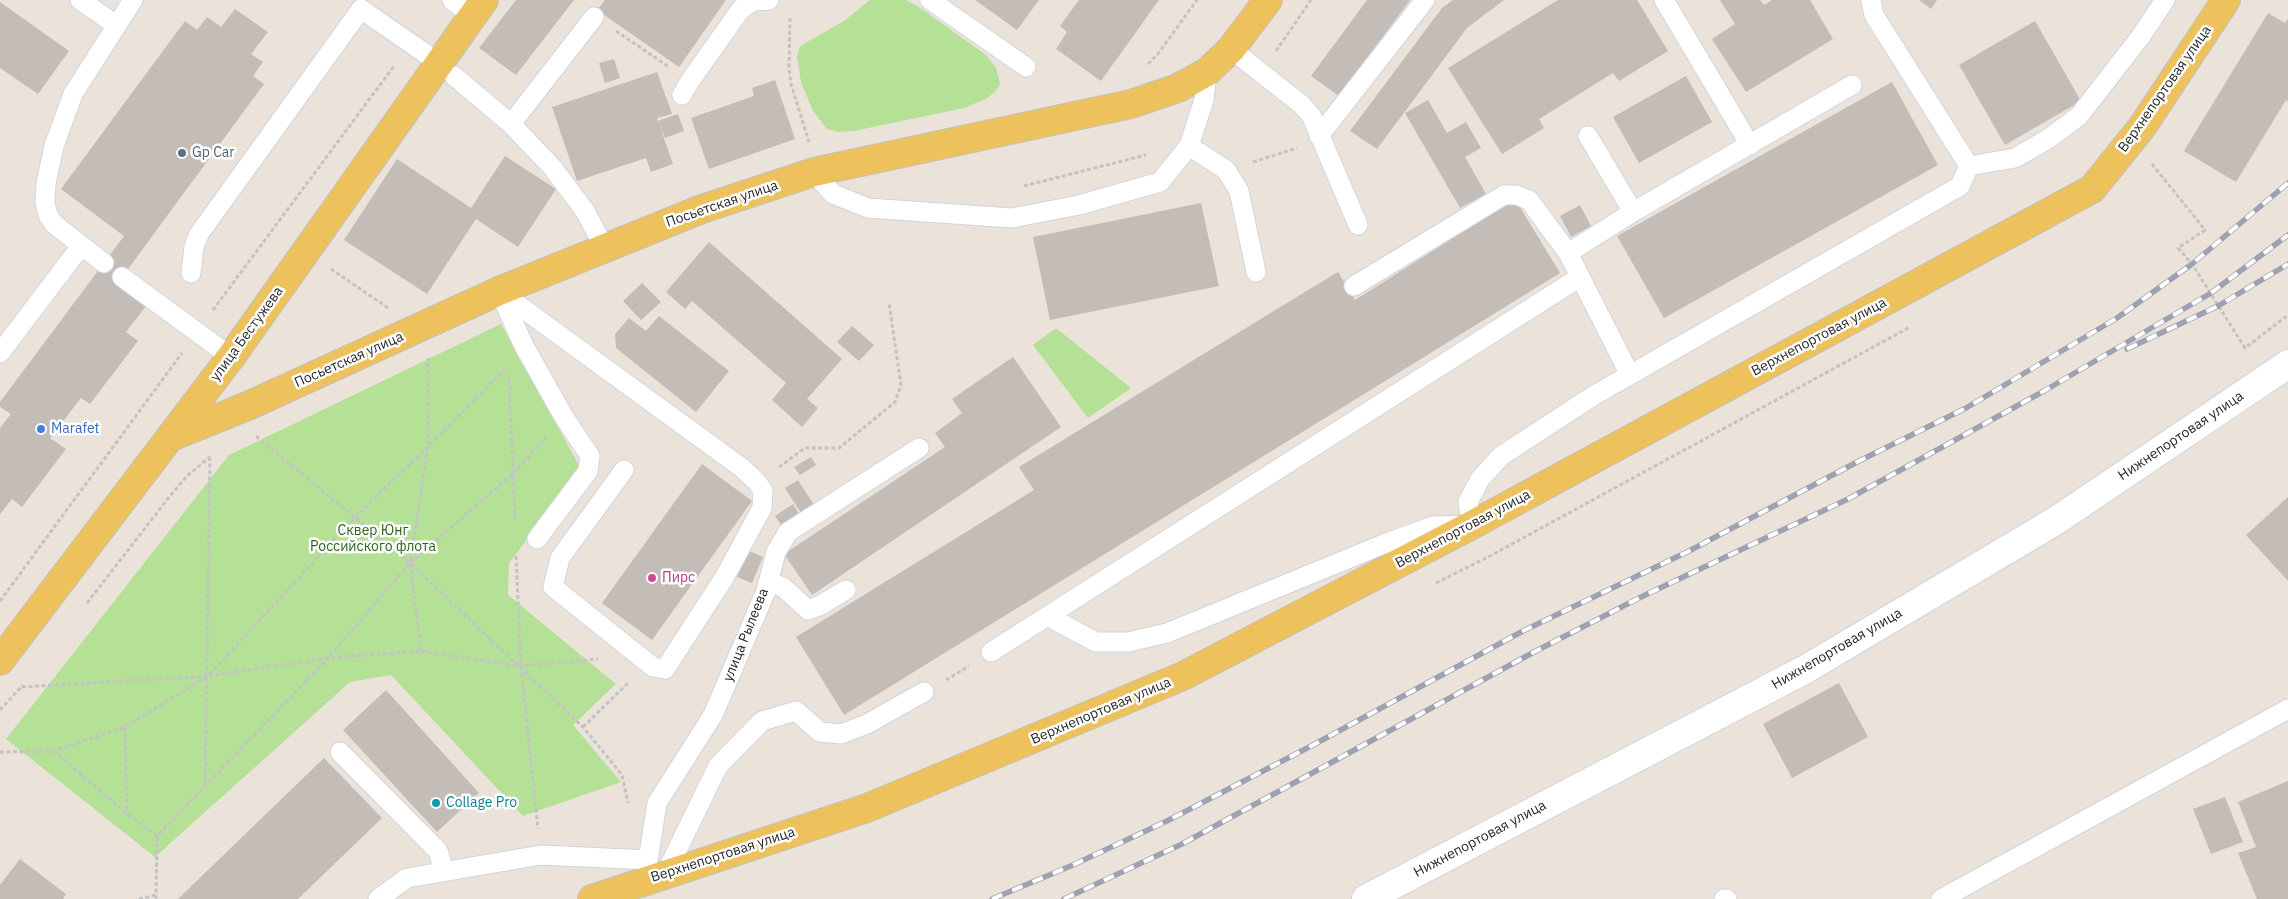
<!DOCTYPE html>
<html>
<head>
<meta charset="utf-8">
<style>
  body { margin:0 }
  canvas { display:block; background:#ebe2da }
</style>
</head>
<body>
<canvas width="2288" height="899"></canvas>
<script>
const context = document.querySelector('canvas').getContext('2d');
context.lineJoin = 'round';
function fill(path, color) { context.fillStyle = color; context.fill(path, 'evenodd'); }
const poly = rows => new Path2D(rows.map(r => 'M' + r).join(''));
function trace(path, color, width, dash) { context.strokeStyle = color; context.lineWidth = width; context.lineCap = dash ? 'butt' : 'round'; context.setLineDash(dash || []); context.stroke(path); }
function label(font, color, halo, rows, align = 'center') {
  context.font = font + ' "IBM Plex Sans",sans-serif'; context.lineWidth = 5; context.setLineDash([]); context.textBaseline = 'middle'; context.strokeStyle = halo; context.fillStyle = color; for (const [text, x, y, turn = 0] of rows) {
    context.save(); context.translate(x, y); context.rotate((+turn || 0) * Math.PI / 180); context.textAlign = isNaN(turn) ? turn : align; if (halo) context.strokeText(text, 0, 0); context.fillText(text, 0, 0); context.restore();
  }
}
const green = poly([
  [870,0,906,0,919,7,986,55,996,68,1000,83,999,87,988,98,964,108,854,131,839,132,827,129,813,111,801,82,797,57,800,46,844,21],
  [501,324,581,469,509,563,508,595,616,684,573,725,621,782,523,816,391,675,350,682,155,857,6,739,229,455],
  [1056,328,1131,388,1088,418,1033,345]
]);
const building = poly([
  [516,0,574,0,516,75,479,48],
  [605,0,726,0,679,67,597,10],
  [975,0,1039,0,1017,30],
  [1079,0,1159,0,1101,81,1056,49,1067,32,1060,26],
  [1367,0,1410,0,1339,96,1311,76],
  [1453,0,1504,0,1467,28,1377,149,1350,131,1442,8],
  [1558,0,1637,0,1668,51,1619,81,1613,73,1539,119,1544,128,1502,154,1448,68],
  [1720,0,1760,0,1764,5,1772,0,1810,0,1833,39,1746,92,1712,39,1735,24],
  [1919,0,1937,0,1931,9],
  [0,2,69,51,38,94,0,68],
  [235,9,268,32,251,54,263,62,253,76,264,84,117,284,146,306,126,332,138,341,90,404,81,398,50,438,66,449,22,507,12,499,0,514,0,428,11,414,0,407,0,402,124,236,61,189,185,21,197,30,207,17,221,27],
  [2268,13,2285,23,2288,19,2288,101,2286,100,2236,182,2184,151],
  [2035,21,2081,101,2005,145,1959,65],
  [614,59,620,78,605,83,599,63],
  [657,72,672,114,657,118,658,121,678,114,684,131,665,138,660,127,673,164,651,172,646,158,577,181,552,107],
  [1686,76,1712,122,1639,163,1613,117],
  [775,80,795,139,709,169,691,118,754,96,752,88],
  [1892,82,1938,165,1664,318,1617,236],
  [1428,100,1447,133,1466,122,1481,148,1465,157,1486,194,1460,208,1405,113],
  [505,156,556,189,518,247,476,219,427,294,344,240,397,159,471,208],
  [1515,199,1560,273,844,715,796,637,1034,490,1019,467,1313,287,1338,272,1355,300],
  [1201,203,1219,286,1050,320,1033,237],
  [1580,205,1591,226,1571,237,1560,216],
  [709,242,842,359,807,399,818,408,802,427,772,400,786,383,692,301,685,309,666,292],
  [642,283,661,302,641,320,623,301],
  [659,316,729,371,696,412,616,348,615,334,629,318,646,331],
  [852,326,874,345,859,361,837,342],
  [1013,357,1061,427,812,595,784,554,945,447,935,433,962,413,952,399],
  [811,457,816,465,800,475,794,467],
  [702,464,752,501,652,640,602,603],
  [798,480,814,505,801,513,785,488],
  [2288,497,2288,581,2246,535],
  [793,504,799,514,781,525,775,516],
  [749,551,763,557,752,583,737,577],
  [1839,683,1868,737,1792,778,1763,724],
  [386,690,479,793,437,832,343,730],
  [324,758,382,818,298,899,178,899],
  [2288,781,2288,899,2257,899,2238,853,2256,847,2238,802],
  [2225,797,2243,842,2211,854,2193,809],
  [20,859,66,894,63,899,0,899,0,885]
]);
const path = poly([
  [790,18,789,69,791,84,809,142],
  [616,31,669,67],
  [1276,51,1311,0],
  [1148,64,1157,55,1197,0],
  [1253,162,1297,148],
  [2152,164,2205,230,2178,248,2192,264,2245,348,2288,315],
  [1024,186,1146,155],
  [331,269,388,308],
  [213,310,394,66],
  [509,379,515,522],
  [256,436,410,563,583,727,622,775,628,803],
  [779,467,805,448,839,448,895,402,901,385,889,303],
  [516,556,521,666,538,829],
  [1436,583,1490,556,1910,327],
  [0,601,182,353],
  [87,603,170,496,187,476,210,457],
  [421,651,410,563,428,447,428,358],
  [946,680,969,666],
  [22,687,208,676,355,517,428,447,505,369],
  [0,710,23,685],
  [125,727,127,814],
  [583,727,629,682],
  [54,751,127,814,157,836,328,658,410,563,514,473,546,437],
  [0,752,54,751,125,727,208,676,328,658,421,651,521,666,598,659],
  [205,786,210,458],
  [139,899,156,895],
  [156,899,157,836]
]);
const lane = poly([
  [80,0,116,25],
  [452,0,472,16],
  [930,0,1026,67],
  [1664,0,1750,145],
  [1231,49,1302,105,1312,117,1358,225],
  [454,76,511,124,552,167,585,211,604,247],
  [682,95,690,81,741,9,753,1,769,0],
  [511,124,594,17],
  [1319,136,1425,0],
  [1588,136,1633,212],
  [1189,146,1226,170,1239,191,1256,272],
  [1969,166,2015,158,2048,139,2079,116,2141,36,2165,0],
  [814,172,833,194,868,208,1012,218,1079,205,1160,182,1189,146,1204,100,1207,72],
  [1568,253,1633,212,1852,85],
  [104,263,54,224,48,215,45,203,46,183,54,146,73,94,133,0],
  [191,273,194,247,199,234,361,9,439,63],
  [122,277,231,357],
  [1354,286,1504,195,1516,195,1529,200,1568,253,1630,375],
  [499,291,742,468,757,482,763,491,762,508,724,578,665,669,653,667,553,587,560,558,624,470],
  [501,295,523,344,564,417,590,456,588,471,537,539],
  [0,353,81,246],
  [768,582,783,587,808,610,819,606,846,590],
  [1047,616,1096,642,1128,642,1167,633,1384,544,1433,526,1472,525,1468,502,1480,479,1501,456,1593,396,1960,186,1969,166,1874,15,1871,0],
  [991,652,1580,277],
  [340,752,438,851,444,871],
  [665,875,718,766,762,721,796,711,820,732,841,734,867,724,924,692],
  [650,879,648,860,657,803,713,715,766,591,776,552,788,532,919,448],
  [378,899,407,878,541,855,648,860],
  [1724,899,1727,899],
  [1941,899,2288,709]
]);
const street = poly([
  [1366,899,1806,669,2057,520,2288,364]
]);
const primary = poly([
  [171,437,250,405,499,291,702,209,814,172,1131,104,1178,88,1207,72,1231,49,1268,0],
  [0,661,231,357,484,0],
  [592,899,867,808,1183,676,1472,525,2092,189,2142,127,2226,0]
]);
const rail = poly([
  [2127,349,2218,306,2288,264],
  [992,899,1073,865,1167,821,1313,745,1523,631,1687,552,1859,461,1966,408,2117,318,2192,264,2288,183],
  [1064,899,1182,844,1534,652,1641,597,1848,499,2044,391,2211,293,2288,235]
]);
const markers = [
  [182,153,5,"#5c6f8a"],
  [41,429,5,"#3f7fe0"],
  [652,578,5,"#d1479c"],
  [436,803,5,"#0f9aa8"]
];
const streetNames = [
  ["Верхнепортовая улица",2165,89,-55],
  ["Посьетская улица",722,204,-19],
  ["улица Бестужева",247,334,-54],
  ["Верхнепортовая улица",1819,337,-28],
  ["Посьетская улица",349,360,-24],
  ["Нижнепортовая улица",2181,436,-34],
  ["Верхнепортовая улица",1463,529,-28],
  ["улица Рылеева",746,635,-68],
  ["Нижнепортовая улица",1837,649,-30],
  ["Верхнепортовая улица",1101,711,-23],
  ["Нижнепортовая улица",1480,839,-28],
  ["Верхнепортовая улица",723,855,-18]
];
const serviceNames = [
  ["Gp Car",192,153]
];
const shopNames = [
  ["Marafet",51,429]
];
const parkNames = [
  ["Сквер Юнг",373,531],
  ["Российского флота",373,547]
];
const hotelNames = [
  ["Пирс",662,578]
];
const cultureNames = [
  ["Collage Pro",446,803]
];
fill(green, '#b5e197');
fill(building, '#c3bcb7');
trace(lane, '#cfd4e1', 21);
trace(street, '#cfd4e1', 30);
trace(primary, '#c3c3c3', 30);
trace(path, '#c3c3c3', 3, [4, 2.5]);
trace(lane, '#fff', 19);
trace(street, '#fff', 28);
trace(primary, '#edc15c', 28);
trace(rail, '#9da2b2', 5.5);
trace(rail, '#fff', 4, [11]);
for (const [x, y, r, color] of markers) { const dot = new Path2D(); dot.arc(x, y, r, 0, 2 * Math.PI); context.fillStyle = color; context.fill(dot); trace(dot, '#fff', 2); }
label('14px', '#282828', '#fff', streetNames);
label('14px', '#4e5e75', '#fff', serviceNames, 'left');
label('14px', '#366cbe', '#fff', shopNames, 'left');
label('14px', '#2f631b', '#fff', parkNames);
label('14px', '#b23c85', '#fff', hotelNames, 'left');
label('14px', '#0d838f', '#fff', cultureNames, 'left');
</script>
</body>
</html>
